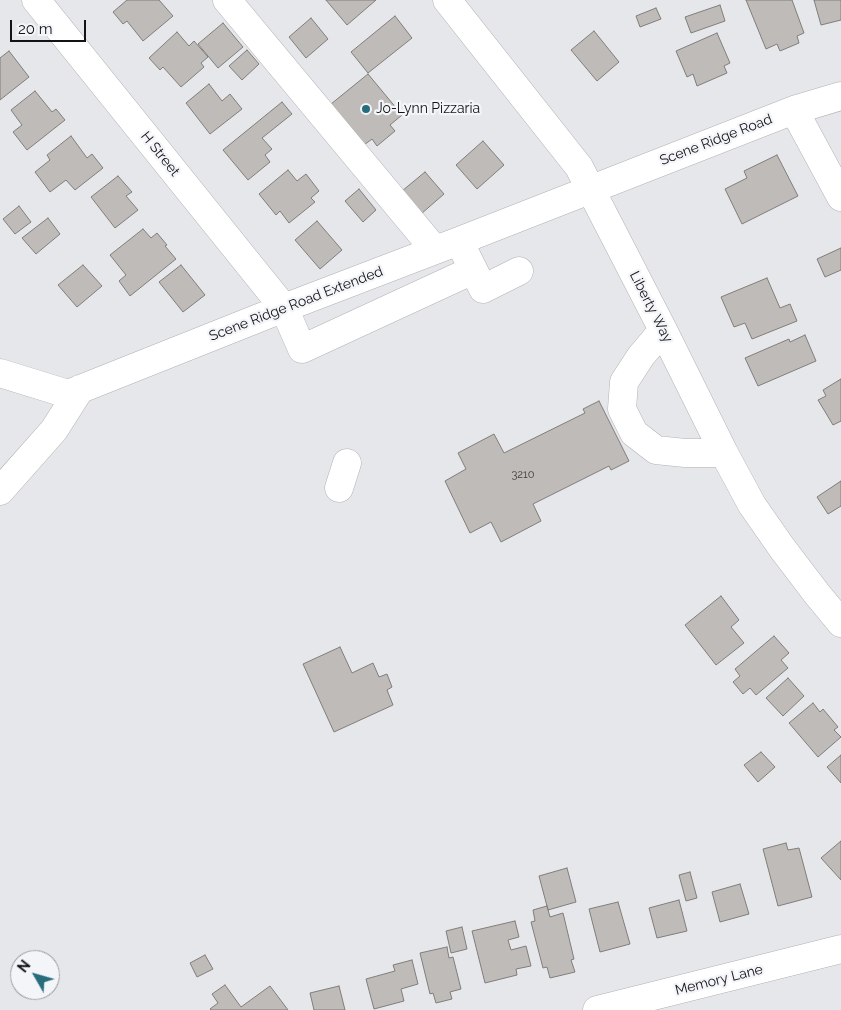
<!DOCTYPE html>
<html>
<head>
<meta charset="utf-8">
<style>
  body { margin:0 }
  #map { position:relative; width:841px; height:1010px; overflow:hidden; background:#e6e7eb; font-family:Raleway,sans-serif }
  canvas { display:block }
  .north { position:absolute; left:10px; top:950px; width:50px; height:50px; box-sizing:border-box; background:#f3f5f9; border:1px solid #999b9e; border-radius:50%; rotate:308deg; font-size:14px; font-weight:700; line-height:20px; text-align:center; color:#131315 }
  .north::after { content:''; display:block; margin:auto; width:18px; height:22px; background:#276d7c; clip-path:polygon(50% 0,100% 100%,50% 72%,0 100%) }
  .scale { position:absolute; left:10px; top:20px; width:76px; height:22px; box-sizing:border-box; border:2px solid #131315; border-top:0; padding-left:6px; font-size:15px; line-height:18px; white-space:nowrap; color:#131315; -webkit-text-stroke:4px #f3f5f9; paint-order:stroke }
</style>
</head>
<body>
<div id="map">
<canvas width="841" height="1010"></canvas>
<div class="north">N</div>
<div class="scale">20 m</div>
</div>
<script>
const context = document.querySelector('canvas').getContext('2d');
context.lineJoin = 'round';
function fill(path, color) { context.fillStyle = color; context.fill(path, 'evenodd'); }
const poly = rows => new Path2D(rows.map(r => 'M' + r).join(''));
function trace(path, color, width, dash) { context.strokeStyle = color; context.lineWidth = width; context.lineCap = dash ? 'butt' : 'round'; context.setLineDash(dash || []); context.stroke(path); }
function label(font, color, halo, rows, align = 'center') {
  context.font = font + ' Raleway,sans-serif'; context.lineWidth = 4.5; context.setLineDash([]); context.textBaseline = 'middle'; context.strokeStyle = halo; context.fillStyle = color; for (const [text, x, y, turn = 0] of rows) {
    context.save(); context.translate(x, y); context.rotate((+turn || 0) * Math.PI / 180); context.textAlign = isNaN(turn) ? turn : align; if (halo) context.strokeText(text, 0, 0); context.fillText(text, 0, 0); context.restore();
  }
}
const building = poly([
  [127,0,159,0,173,16,143,41,127,21,123,24,113,12,127,0],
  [326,0,376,0,347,25,326,0],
  [746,0,792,0,804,33,797,36,799,43,780,51,777,44,766,49,746,0],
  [814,0,841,0,841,20,821,25,814,0],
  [720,5,725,21,691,33,685,17,720,5],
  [656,8,661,19,640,27,636,16,656,8],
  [395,16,412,38,368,73,351,52,395,16],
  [311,18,328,39,306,58,289,37,311,18],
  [223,23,243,47,218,68,198,44,223,23],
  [594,31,619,62,597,81,571,50,594,31],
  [177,32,189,46,194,41,208,57,201,63,204,67,181,87,163,67,160,70,149,58,177,32],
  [717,33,730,63,724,66,727,73,697,86,693,74,687,77,676,51,717,33],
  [247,50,259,64,242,80,229,66,247,50],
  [9,51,29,77,0,100,0,58,9,51],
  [368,74,402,115,390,125,395,131,377,146,372,139,364,145,331,104,368,74],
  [209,84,222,101,230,94,242,109,210,134,186,103,209,84],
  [35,91,52,112,56,109,65,120,27,150,13,132,22,125,11,110,35,91],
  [282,102,292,114,262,138,272,149,265,155,270,162,248,180,223,150,282,102],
  [71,136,87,158,92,154,103,168,75,190,66,180,50,192,35,172,50,160,47,155,71,136],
  [483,141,504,165,477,189,456,165,483,141],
  [777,155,798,196,742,224,725,189,747,178,744,171,777,155],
  [288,170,297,181,306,174,319,191,311,198,315,202,289,223,280,211,276,215,259,194,288,170],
  [425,172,444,194,421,214,402,191,425,172],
  [118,176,132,192,126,196,138,210,115,228,91,197,118,176],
  [359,189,376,210,363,222,345,201,359,189],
  [19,206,31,222,15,234,3,219,19,206],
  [48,218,60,234,36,254,22,238,48,218],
  [317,221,342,250,320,269,295,240,317,221],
  [143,229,151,238,157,233,167,245,165,246,176,259,130,296,119,281,126,275,110,255,143,229],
  [841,248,841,270,825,277,817,259,841,248],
  [83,265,102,286,77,307,58,285,83,265],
  [181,265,205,295,183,312,159,282,181,265],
  [767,278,780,308,790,304,797,321,752,339,745,323,734,327,721,297,767,278],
  [805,335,816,361,758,386,745,358,789,339,790,342,805,335],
  [841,379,841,421,833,425,818,400,826,396,823,390,841,379],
  [599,401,629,461,611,470,609,466,533,504,541,521,501,542,491,522,470,533,445,481,466,469,458,453,494,434,504,453,585,413,583,409,599,401],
  [841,481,841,506,828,514,817,497,841,481],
  [721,596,739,620,731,627,744,643,716,665,685,625,721,596],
  [774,636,789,653,781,660,788,668,756,695,750,688,743,694,733,682,740,676,735,669,774,636],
  [340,647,352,673,373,663,379,677,387,674,392,687,387,690,393,705,334,732,303,664,340,647],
  [788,678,804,696,783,716,766,698,788,678],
  [813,703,820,712,823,709,838,727,834,730,841,737,818,757,789,723,813,703],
  [761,752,775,767,758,782,744,765,761,752],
  [841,755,841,783,827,767,841,755],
  [841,841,841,880,821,858,841,841],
  [786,843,788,850,799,848,812,897,778,906,763,849,786,843],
  [567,868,576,902,548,910,539,876,567,868],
  [690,872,697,898,686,901,679,875,690,872],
  [740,884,749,914,720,922,712,892,740,884],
  [679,900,687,931,657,938,649,908,679,900],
  [618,902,630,944,600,952,589,909,618,902],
  [547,906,550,917,563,913,574,959,571,960,575,972,550,978,547,967,543,968,531,922,535,921,533,910,547,906],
  [515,921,519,937,508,940,511,950,526,946,531,966,516,969,517,975,485,983,472,931,515,921],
  [462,927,467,949,451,953,446,931,462,927],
  [447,947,449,958,453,957,461,989,450,992,452,999,436,1003,433,993,430,994,420,953,447,947],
  [205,955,213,969,197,977,190,963,205,955],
  [412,960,418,984,401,989,404,1001,374,1009,366,979,395,971,393,965,412,960],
  [225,985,241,1007,270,986,288,1010,211,1010,210,1009,218,1003,212,994,225,985],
  [339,986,345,1010,314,1010,310,993,339,986]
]);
const minor = poly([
  [36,0,284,308,302,349,473,270],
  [227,0,435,250],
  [447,0,579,167,663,330,724,453,752,505,782,548,817,594,841,623],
  [794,110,841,197],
  [465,253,483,289,519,271],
  [663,330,641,356,624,382,622,409,634,433,656,450,685,453,724,453],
  [0,373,68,394,284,308,459,241,794,110,841,96],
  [339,488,347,463],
  [0,491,54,430,80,389],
  [597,1010,841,949]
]);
const markers = [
  [366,109,5,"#276d7c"]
];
const numberNames = [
  ["3210",523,475]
];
const poiNames = [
  ["Jo-Lynn Pizzaria",376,109]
];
const streetNames = [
  ["Scene Ridge Road",716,140,-21],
  ["H Street",160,154,51],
  ["Scene Ridge Road Extended",296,304,-21],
  ["Liberty Way",651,307,63],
  ["Memory Lane",719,980,-14]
];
fill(building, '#bebbb8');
trace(building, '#807d7a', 1);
trace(minor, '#b1b2b6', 29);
trace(minor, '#fff', 28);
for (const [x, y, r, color] of markers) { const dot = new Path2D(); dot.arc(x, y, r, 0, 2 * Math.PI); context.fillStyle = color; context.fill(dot); trace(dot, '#f3f5f9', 2); }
label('11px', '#3e3d3e', null, numberNames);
label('14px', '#131315', '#f3f5f9', poiNames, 'left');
label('14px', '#131315', '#f3f5f9', streetNames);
</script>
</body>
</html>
